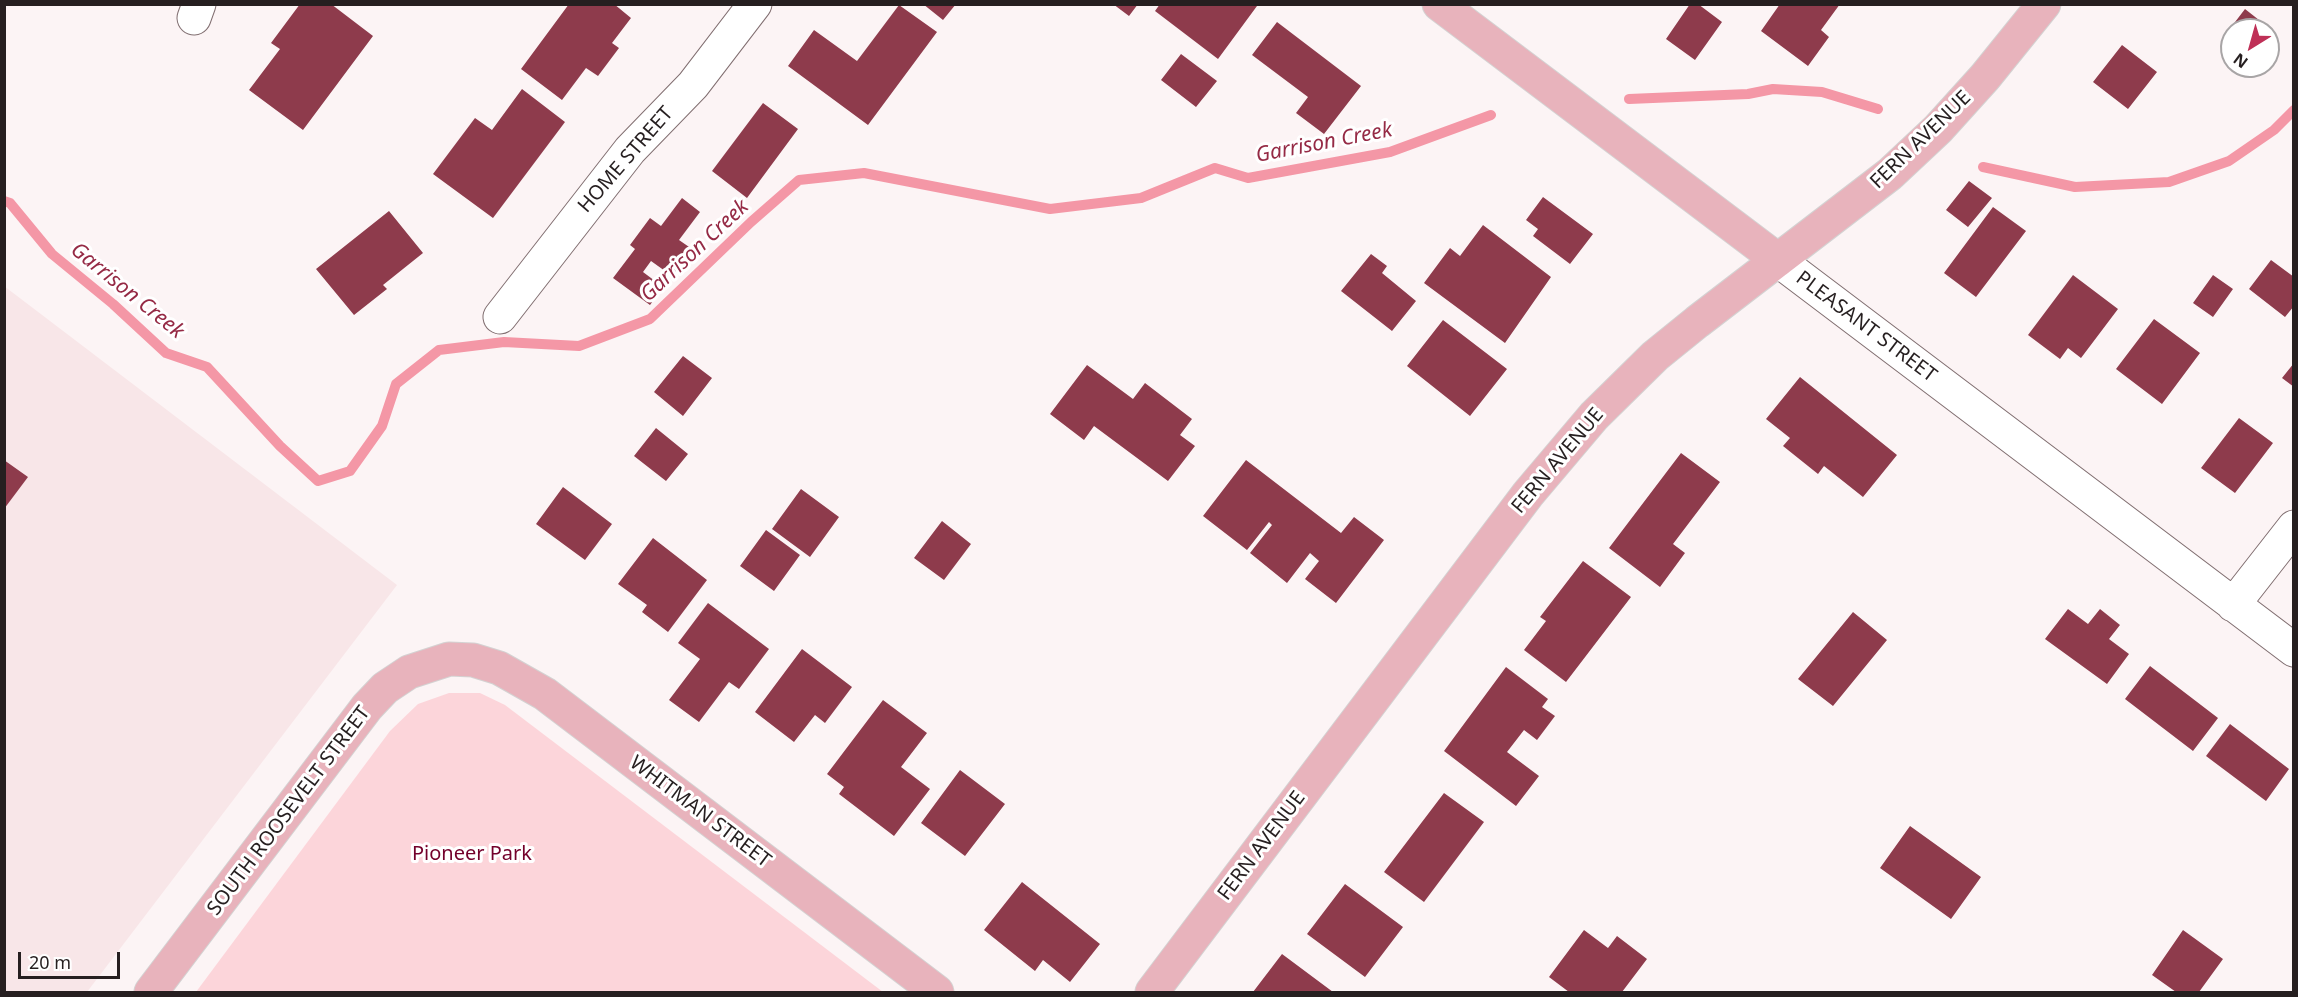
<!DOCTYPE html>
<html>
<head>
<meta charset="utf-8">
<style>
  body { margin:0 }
  #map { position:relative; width:2298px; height:997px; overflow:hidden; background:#fcf4f5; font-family:"Noto Sans",sans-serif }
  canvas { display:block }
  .frame { position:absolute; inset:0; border:6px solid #261f20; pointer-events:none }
  .north { position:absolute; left:2220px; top:18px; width:60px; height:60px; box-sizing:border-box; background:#fff; border:2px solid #a8a5a6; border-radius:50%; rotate:217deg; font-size:16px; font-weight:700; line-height:24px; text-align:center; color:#261f20 }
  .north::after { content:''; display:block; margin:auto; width:21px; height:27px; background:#bf3057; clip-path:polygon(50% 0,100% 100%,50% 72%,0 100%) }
  .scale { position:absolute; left:18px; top:952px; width:102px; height:27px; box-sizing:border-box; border:3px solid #261f20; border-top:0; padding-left:8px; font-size:18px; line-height:21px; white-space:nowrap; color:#261f20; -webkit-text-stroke:4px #fff; paint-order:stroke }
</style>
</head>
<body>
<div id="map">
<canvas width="2298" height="997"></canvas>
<div class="frame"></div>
<div class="north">N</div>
<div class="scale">20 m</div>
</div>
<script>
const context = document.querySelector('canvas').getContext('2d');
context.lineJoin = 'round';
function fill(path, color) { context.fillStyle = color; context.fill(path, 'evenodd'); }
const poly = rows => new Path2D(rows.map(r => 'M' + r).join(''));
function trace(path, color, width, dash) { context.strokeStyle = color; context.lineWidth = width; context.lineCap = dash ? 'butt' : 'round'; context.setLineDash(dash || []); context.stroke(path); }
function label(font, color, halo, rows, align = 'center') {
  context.font = font + ' "Noto Sans",sans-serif'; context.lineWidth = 6; context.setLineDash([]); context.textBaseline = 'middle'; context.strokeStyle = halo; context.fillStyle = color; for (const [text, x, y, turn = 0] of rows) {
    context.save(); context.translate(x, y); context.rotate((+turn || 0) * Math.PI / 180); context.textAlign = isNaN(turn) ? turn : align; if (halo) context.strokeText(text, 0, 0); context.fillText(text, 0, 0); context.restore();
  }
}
const built = poly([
  [4,286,397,585,87,992,5,992]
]);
const green = poly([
  [449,693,480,693,505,705,883,992,196,992,390,731,418,704]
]);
const stream = poly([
  [1629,99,1748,94,1773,89,1822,92,1878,109],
  [1983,167,2075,187,2169,182,2229,161,2274,130,2294,110],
  [4,201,10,203,52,254,113,304,166,353,207,367,280,446,318,481,350,471,382,426,396,384,439,350,504,342,579,346,650,319,751,222,799,180,864,173,1050,209,1141,198,1215,168,1248,178,1390,152,1491,115]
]);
const building = poly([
  [300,4,331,4,373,36,303,130,249,90,280,49,271,43],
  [569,4,614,4,631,18,612,43,619,48,598,76,586,68,562,100,521,69],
  [923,4,956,4,943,20],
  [1113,4,1138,4,1129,16],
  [1160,4,1255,4,1257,6,1218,59,1155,11],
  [1690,4,1698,4,1722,22,1695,60,1666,39],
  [1780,4,1840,4,1821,30,1829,37,1808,66,1761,31],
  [899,5,937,32,868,125,788,66,814,30,857,61],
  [2245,9,2273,31,2268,38,2268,30,2237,30,2232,26],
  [1277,22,1361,86,1324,134,1296,113,1308,97,1252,55],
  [2122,45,2157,72,2128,109,2093,82],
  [1181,54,1217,81,1196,107,1161,80],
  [522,89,565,122,493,218,433,174,475,118,492,130],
  [763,103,798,129,747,198,712,171],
  [1969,181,1992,198,1968,227,1946,210],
  [1543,197,1593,234,1570,264,1533,236,1538,229,1526,220],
  [682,198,700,212,679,240,692,249,672,276,651,261,643,272,663,287,650,305,613,278,635,249,630,245,650,218,661,226],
  [1993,207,2026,231,1976,297,1944,273],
  [389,211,423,253,383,285,387,289,354,315,316,269],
  [1483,225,1551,277,1505,343,1424,283,1450,248,1460,256],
  [1371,254,1387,266,1382,273,1416,301,1392,331,1341,291],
  [2271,260,2294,277,2294,306,2285,317,2249,289],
  [2073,275,2118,309,2081,358,2068,348,2060,359,2028,335],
  [2213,275,2233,289,2213,317,2193,303],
  [2154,319,2200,353,2162,404,2116,369],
  [1443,320,1507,369,1470,416,1407,366],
  [683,356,712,378,683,416,654,392],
  [2294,363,2294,387,2282,378],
  [1087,365,1133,399,1145,383,1192,419,1180,435,1195,446,1168,481,1094,426,1084,440,1050,414],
  [1800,377,1897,455,1863,497,1824,466,1818,474,1783,446,1790,438,1766,419],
  [2239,418,2273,443,2235,493,2201,468],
  [656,428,688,454,666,481,634,456],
  [1681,453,1720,482,1673,544,1685,553,1660,587,1609,548],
  [4,460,28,477,4,509],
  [1246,460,1341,533,1354,517,1384,540,1336,603,1305,579,1319,561,1310,553,1287,583,1250,553,1272,525,1269,522,1247,550,1203,516],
  [563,487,612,524,585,560,536,524],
  [801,489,839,517,810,557,772,529],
  [942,521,971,544,944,580,914,558],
  [766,530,800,555,774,591,740,566],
  [653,538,707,580,668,632,642,612,647,605,618,584],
  [1583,561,1631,597,1566,682,1524,650,1546,621,1540,617],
  [708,603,769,649,739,689,729,682,699,722,669,700,700,659,678,643],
  [2068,609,2088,624,2100,609,2120,625,2109,639,2129,654,2107,684,2045,639],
  [1853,612,1887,640,1833,706,1798,679],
  [802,649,852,687,825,723,815,715,794,742,755,712],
  [2150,666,2218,718,2193,751,2125,699],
  [1506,667,1548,699,1542,707,1555,716,1537,740,1524,730,1507,752,1539,776,1516,806,1444,751],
  [883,700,927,733,901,767,930,789,894,836,839,794,844,787,827,774],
  [2230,724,2289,769,2266,801,2206,756],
  [960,770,1005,804,965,856,921,823],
  [1444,793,1484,822,1424,902,1384,872],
  [1910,826,1981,877,1951,919,1880,868],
  [1022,882,1100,944,1070,982,1043,960,1035,971,984,930],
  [1345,884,1403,927,1365,977,1307,934],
  [1584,930,1608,948,1617,936,1647,959,1622,992,1569,992,1549,977],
  [2183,930,2223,959,2199,992,2176,992,2152,975],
  [1282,954,1333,992,1253,992]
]);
const minor = poly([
  [194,18,199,4],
  [1778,260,2294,650],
  [500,317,630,150,693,85,755,4],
  [2233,605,2294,527]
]);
const major = poly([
  [1439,4,1778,260],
  [151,992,367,707,385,688,409,672,449,659,473,660,499,668,545,694,937,992],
  [1152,992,1528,494,1594,416,1655,356,1697,322,1890,174,1938,129,1985,77,2044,4]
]);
const streetNames = [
  ["FERN AVENUE",1921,140,-44],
  ["HOME STREET",626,160,-49],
  ["PLEASANT STREET",1866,327,37],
  ["FERN AVENUE",1558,461,-50],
  ["SOUTH ROOSEVELT STREET",289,811,-53],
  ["WHITMAN STREET",700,812,37],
  ["FERN AVENUE",1262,846,-53]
];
const parkNames = [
  ["Pioneer Park",472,854]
];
const waterNames = [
  ["Garrison Creek",1324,143,-11],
  ["Garrison Creek",695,251,-43],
  ["Garrison Creek",127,291,39]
];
fill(built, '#f8e6e8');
fill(green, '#fcd5da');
trace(stream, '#f497a6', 10);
fill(building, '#8e3b4c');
trace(minor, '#806e70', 35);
trace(major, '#d4d2d2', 35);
trace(minor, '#fff', 33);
trace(major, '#e8b3bc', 33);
label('20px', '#261f20', '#fff', streetNames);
label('20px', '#73002b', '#fff', parkNames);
label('italic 21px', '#952a45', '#fff', waterNames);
</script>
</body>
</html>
